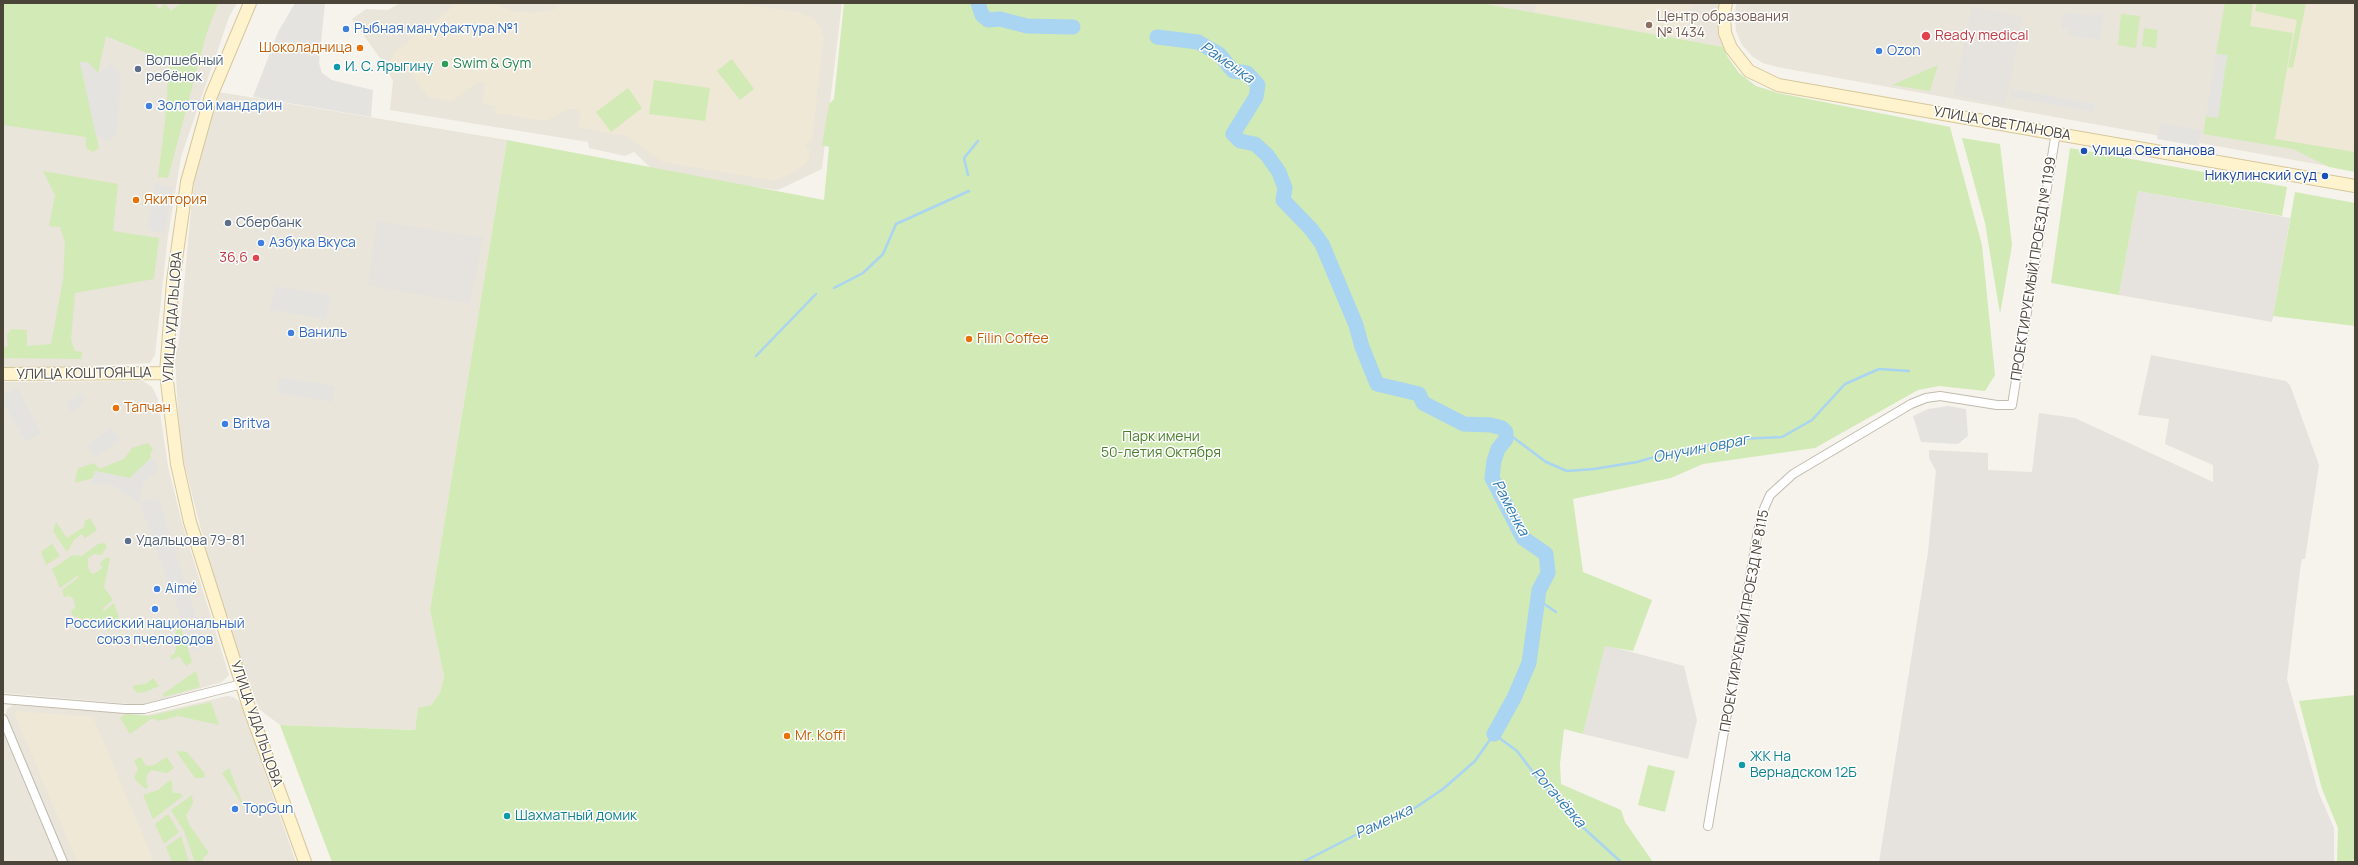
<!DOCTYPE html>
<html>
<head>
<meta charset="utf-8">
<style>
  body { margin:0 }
  #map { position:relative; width:2358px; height:865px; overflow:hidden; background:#f6f3ec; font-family:Manrope,sans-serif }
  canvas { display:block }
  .frame { position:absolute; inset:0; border:4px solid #4b4439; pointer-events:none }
</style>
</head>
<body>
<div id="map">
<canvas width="2358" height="865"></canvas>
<div class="frame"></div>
</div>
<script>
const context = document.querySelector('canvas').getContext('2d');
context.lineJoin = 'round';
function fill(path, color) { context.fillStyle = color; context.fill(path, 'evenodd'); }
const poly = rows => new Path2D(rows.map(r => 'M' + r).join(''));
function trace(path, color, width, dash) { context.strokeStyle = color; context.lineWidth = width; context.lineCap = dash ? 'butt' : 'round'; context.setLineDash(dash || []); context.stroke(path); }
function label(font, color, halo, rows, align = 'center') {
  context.font = font + ' Manrope,sans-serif'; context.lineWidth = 3; context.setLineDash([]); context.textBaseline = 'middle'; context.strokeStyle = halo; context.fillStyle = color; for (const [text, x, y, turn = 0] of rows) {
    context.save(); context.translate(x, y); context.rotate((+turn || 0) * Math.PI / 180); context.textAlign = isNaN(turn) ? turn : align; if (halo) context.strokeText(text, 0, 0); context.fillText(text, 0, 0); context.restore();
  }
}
const residential = poly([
  [3,3,237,3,229,17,181,157,168,236,155,355,150,363,3,370],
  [400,3,842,3,822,169,778,190,657,174,634,152,625,156,589,148,588,142,390,110,393,81,384,64,352,19,366,9,388,10],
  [1481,3,1721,3,1718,18,1724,47],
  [1736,3,2355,3,2355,171,1777,67,1763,63,1753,57,1742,45,1736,31,1735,14],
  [219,92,507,140,430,610,444,676,440,693,431,705,418,709,415,730,280,725,259,709,210,574,208,557,184,463,179,430,175,358,179,340,192,198,199,153],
  [143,381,152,387,158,399,168,466,182,523,229,675,222,682,143,705,3,693,3,382],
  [227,696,233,697,240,702,296,862,67,862,5,715,7,709,13,705,147,715],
  [3,729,59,862,3,862]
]);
const industrial = poly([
  [1972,6,2023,17,2005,106,1954,95],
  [2138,191,2290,218,2272,322,2119,295],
  [377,221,483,238,470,304,368,285],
  [2151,355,2286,381,2290,385,2319,465,2305,559,2302,559,2300,571,2287,679,2318,791,2334,828,2334,862,1879,862,1928,552,1936,471,1929,458,1929,450,1988,453,1988,470,2032,472,2039,413,2075,418,2213,482,2213,465,2165,444,2169,419,2138,415],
  [1605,645,1684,666,1697,720,1688,759,1583,734]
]);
const education = poly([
  [457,3,495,3,512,11,531,13,552,10,563,3,733,3,797,12,811,17,818,24,824,37,812,139,806,145,810,151,809,160,796,171,776,181,663,162,627,136,581,128,578,123,581,115,578,109,568,109,546,121,495,113,496,106,482,104,485,83,478,82,452,101,444,99,440,102,438,98,428,98,410,71,391,72,390,61,395,52],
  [1536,3,1692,3,1686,39,1534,12],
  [2253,3,2355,3,2355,152,2275,139,2293,33,2250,26],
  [16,711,93,717,154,862,77,862,14,713]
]);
const green = poly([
  [3,3,155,3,159,9,165,3,171,11,181,3,218,3,206,35,168,178,158,177,167,105,168,62,106,36,98,73,88,63,80,62,99,148,93,152,86,148,86,137,3,125],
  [844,3,1481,3,1724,47,1727,56,1739,73,1756,86,1778,93,1950,127,1982,245,1995,375,1985,391,1939,386,1918,390,1815,448,1703,464,1671,478,1573,499,1583,572,1652,600,1633,651,1605,646,1583,734,1564,729,1560,764,1561,784,1621,810,1625,822,1653,862,332,862,280,725,415,730,418,708,431,705,440,693,444,676,430,610,507,140,824,200,829,147,822,145,829,104,834,99],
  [2225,3,2253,3,2250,26,2293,33,2275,139,2355,152,2355,172,2329,167,2293,149,2203,134,2206,116,2218,117,2227,56,2216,54],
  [2257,3,2306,3,2293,68,2288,67,2297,20,2255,11],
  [2121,14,2140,16,2136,47,2134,48,2118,45],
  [2144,28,2158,30,2156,48,2142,46],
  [732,59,754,89,740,100,717,71],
  [1938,65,1930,91,1892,85],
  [654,80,710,88,705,121,649,114],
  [628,88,642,108,611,132,596,112],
  [1962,138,2000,144,2012,245,2000,314,1985,223],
  [2070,148,2287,187,2282,216,2138,191,2119,295,2051,283],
  [43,171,118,184,113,231,159,238,154,279,75,293,71,340,75,351,82,352,81,359,3,358,3,346,8,347,7,335,11,329,27,330,27,346,51,344,63,280,65,243,60,227,49,226,55,195],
  [2295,192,2355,203,2355,326,2273,316],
  [148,443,153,449,150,454,151,458,130,478,95,471,93,478,75,483,77,471,79,468,94,463,99,469,124,459,132,448],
  [90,518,97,530,85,538,82,534,74,540,67,552,53,531,56,522,67,538,84,527,85,521],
  [105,543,107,547,101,555,94,554,88,558,88,568,92,574,97,572,102,568,100,563,107,557,110,559,104,587,113,600,103,608,104,611,114,603,120,621,109,631,92,622,89,618,82,619,73,616,71,611,75,608,74,600,70,596,64,597,62,590,79,577,77,576,60,588,52,569,73,555,82,556,98,544],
  [52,544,60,556,46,565,41,552],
  [177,625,180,625,192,662,186,666,179,656,171,660,171,656,175,653,176,647,175,641,170,638,176,634],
  [196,671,200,687,163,697,163,694],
  [153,678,159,686,145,692,137,693,132,686,147,683],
  [2355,695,2355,857,2352,862,2337,862,2338,828,2322,789,2299,701],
  [211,702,219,725,178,716,159,721,155,719,151,719,130,734,120,718,126,714,149,716],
  [176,751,187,752,205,774,204,778,195,778],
  [141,757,146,766,154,765,167,757,174,768,167,773,151,770,147,775,146,781,148,787,145,789,134,778,138,769,134,760],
  [1648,765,1675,771,1665,812,1638,805],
  [229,768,245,809,222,773],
  [170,780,173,784,172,790,174,793,180,793,183,796,153,819,143,795,158,790],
  [192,795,193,803,186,816,190,826,209,853,204,857,202,862,195,862,184,831,171,810],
  [168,814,179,832,164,844,155,824],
  [181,836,189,862,172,862,166,847]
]);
const parking = poly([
  [295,3,325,3,319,63,322,73,332,80,373,90,371,117,253,97,278,32],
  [2064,12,2094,16,2095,13,2104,14,2100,40,2071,36,2068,30,2061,29],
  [2216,54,2227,55,2218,118,2206,116],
  [80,62,88,62,98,73,112,64,121,75,117,133,107,141,96,135],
  [2011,89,2095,104,2093,112,2010,97],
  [2160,123,2201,130,2199,146,2157,139],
  [154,184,172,187,165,233,147,230],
  [275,286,331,295,326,319,270,310],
  [279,377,335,386,332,402,277,393],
  [17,387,41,433,25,442,3,401,3,395],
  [81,393,85,399,73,413,66,404],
  [1948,406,1966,409,1968,436,1958,444,1921,442,1913,416,1928,409],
  [111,428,120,440,96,457,87,446],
  [151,458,159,469,143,483,140,502,158,498,206,647,193,652,140,503,112,485,91,484,95,471,130,478]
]);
const stream = poly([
  [968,175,964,158,978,141],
  [834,288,863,273,883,254,896,224,969,191],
  [756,356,816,294],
  [1506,432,1546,462,1567,471,1594,469,1637,462,1672,452,1740,439,1782,437,1812,420,1845,384,1879,369,1909,371],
  [1537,599,1556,612],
  [1303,862,1367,829,1406,814,1443,789,1475,761,1494,734,1517,751,1542,784,1576,821,1621,862]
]);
const river = poly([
  [978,3,982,15,988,20,1000,19,1027,26,1073,27],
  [1157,37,1198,42,1219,54,1233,71,1247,73,1258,85,1256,97,1233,134,1240,141,1255,144,1267,155,1279,172,1285,188,1283,200,1311,229,1322,244,1356,325,1362,347,1377,384,1419,394,1423,403,1464,424,1491,425,1502,428,1506,432,1506,439,1498,449,1494,461,1492,478,1523,538,1546,554,1548,573,1539,590,1529,663,1514,698,1494,734]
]);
const street = poly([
  [3,699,125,709,144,709,242,684],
  [3,719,63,862],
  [1708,826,1757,536,1763,511,1770,495,1793,474,1911,404,1926,398,1940,396,1997,405,2012,405,2056,132]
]);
const secondary = poly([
  [250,3,211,96,187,182,173,281,166,373,177,464,190,522,250,710,305,862],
  [1726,3,1724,14,1725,33,1731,48,1749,71,1778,85,2355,186],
  [3,374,166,373]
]);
const markers = [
  [1649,25,4,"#8d6e63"],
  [346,29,4,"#3f7fe0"],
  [1926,36,5,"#e0444e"],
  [360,48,4,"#e8710a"],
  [1879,51,4,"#3f7fe0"],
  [445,64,4,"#2e9e5b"],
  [337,67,4,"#0f9aa8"],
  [138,69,4,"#5c6f8a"],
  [149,106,4,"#3f7fe0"],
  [2084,151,4,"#1a4fb4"],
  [2325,176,4,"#1a4fb4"],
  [136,200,4,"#e8710a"],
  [228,223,4,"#5c6f8a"],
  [261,243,4,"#3f7fe0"],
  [256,258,4,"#e0444e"],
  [291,333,4,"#3f7fe0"],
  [969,339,4,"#e8710a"],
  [116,408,4,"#e8710a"],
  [225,424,4,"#3f7fe0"],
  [128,541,4,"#5c6f8a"],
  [157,589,4,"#3f7fe0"],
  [155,609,4,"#3f7fe0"],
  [787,736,4,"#e8710a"],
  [1742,765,4,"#0f9aa8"],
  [235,809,4,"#3f7fe0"],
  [507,816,4,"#0f9aa8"]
];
const educationNames = [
  ["Центр образования",1657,17],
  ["№ 1434",1657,33]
];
const shopNames = [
  ["Рыбная мануфактура №1",354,29],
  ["Ozon",1887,51],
  ["Золотой мандарин",157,106],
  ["Азбука Вкуса",269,243],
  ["Ваниль",299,333],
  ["Britva",233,424],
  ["Aimé",165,589],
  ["Российский национальный",155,624,"center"],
  ["союз пчеловодов",155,640,"center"],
  ["TopGun",243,809]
];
const healthNames = [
  ["Ready medical",1935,36],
  ["36,6",248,258,"right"]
];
const foodNames = [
  ["Шоколадница",352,48,"right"],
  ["Якитория",144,200],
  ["Filin Coffee",977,339],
  ["Тапчан",124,408],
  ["Mr. Koffi",795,736]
];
const serviceNames = [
  ["Волшебный",146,61],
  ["ребёнок",146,77],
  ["Сбербанк",236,223],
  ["Удальцова 79-81",136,541]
];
const leisureNames = [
  ["Swim & Gym",453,64]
];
const cultureNames = [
  ["И. С. Ярыгину",345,67],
  ["ЖК На",1750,757],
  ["Вернадском 12Б",1750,773],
  ["Шахматный домик",515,816]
];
const streetNames = [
  ["УЛИЦА СВЕТЛАНОВА",2002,124,10],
  ["ПРОЕКТИРУЕМЫЙ ПРОЕЗД № 1199",2034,269,-81],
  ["УЛИЦА УДАЛЬЦОВА",173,317,-86],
  ["УЛИЦА КОШТОЯНЦА",84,374,-1],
  ["ПРОЕКТИРУЕМЫЙ ПРОЕЗД № 8115",1745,621,-80],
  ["УЛИЦА УДАЛЬЦОВА",256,724,71]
];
const transitNames = [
  ["Улица Светланова",2092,151],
  ["Никулинский суд",2317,176,"right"]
];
const parkNames = [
  ["Парк имени",1161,437],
  ["50-летия Октября",1161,453]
];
const waterNames = [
  ["Раменка",1227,63,35],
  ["Онучин овраг",1701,449,-11],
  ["Раменка",1510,508,62],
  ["Рогачёвка",1558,798,49],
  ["Раменка",1384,822,-25]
];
fill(residential, '#eae5da');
fill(industrial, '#e6e2dd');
fill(education, '#efe8d6');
fill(green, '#d2eab5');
fill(parking, '#e5e3e0');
trace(stream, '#a9d4f2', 2.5);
trace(river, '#a9d4f2', 15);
trace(street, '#c2bbae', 10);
trace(secondary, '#d6c79b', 14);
trace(street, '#fff', 8);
trace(secondary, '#fff3cd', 12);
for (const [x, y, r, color] of markers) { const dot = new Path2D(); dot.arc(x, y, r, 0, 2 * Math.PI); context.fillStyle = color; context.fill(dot); trace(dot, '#fff', 1.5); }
label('14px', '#785e54', '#fff', educationNames, 'left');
label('14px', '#366cbe', '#fff', shopNames, 'left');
label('14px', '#be3a42', '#fff', healthNames, 'left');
label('14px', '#c56008', '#fff', foodNames, 'left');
label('14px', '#4e5e75', '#fff', serviceNames, 'left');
label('14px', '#27864d', '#fff', leisureNames, 'left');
label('14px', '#0d838f', '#fff', cultureNames, 'left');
label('14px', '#4b4439', '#fff', streetNames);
label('14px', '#164399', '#fff', transitNames, 'left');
label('14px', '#4a7f2a', '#fff', parkNames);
label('italic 15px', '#2e7ab2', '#fff', waterNames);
</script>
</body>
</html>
